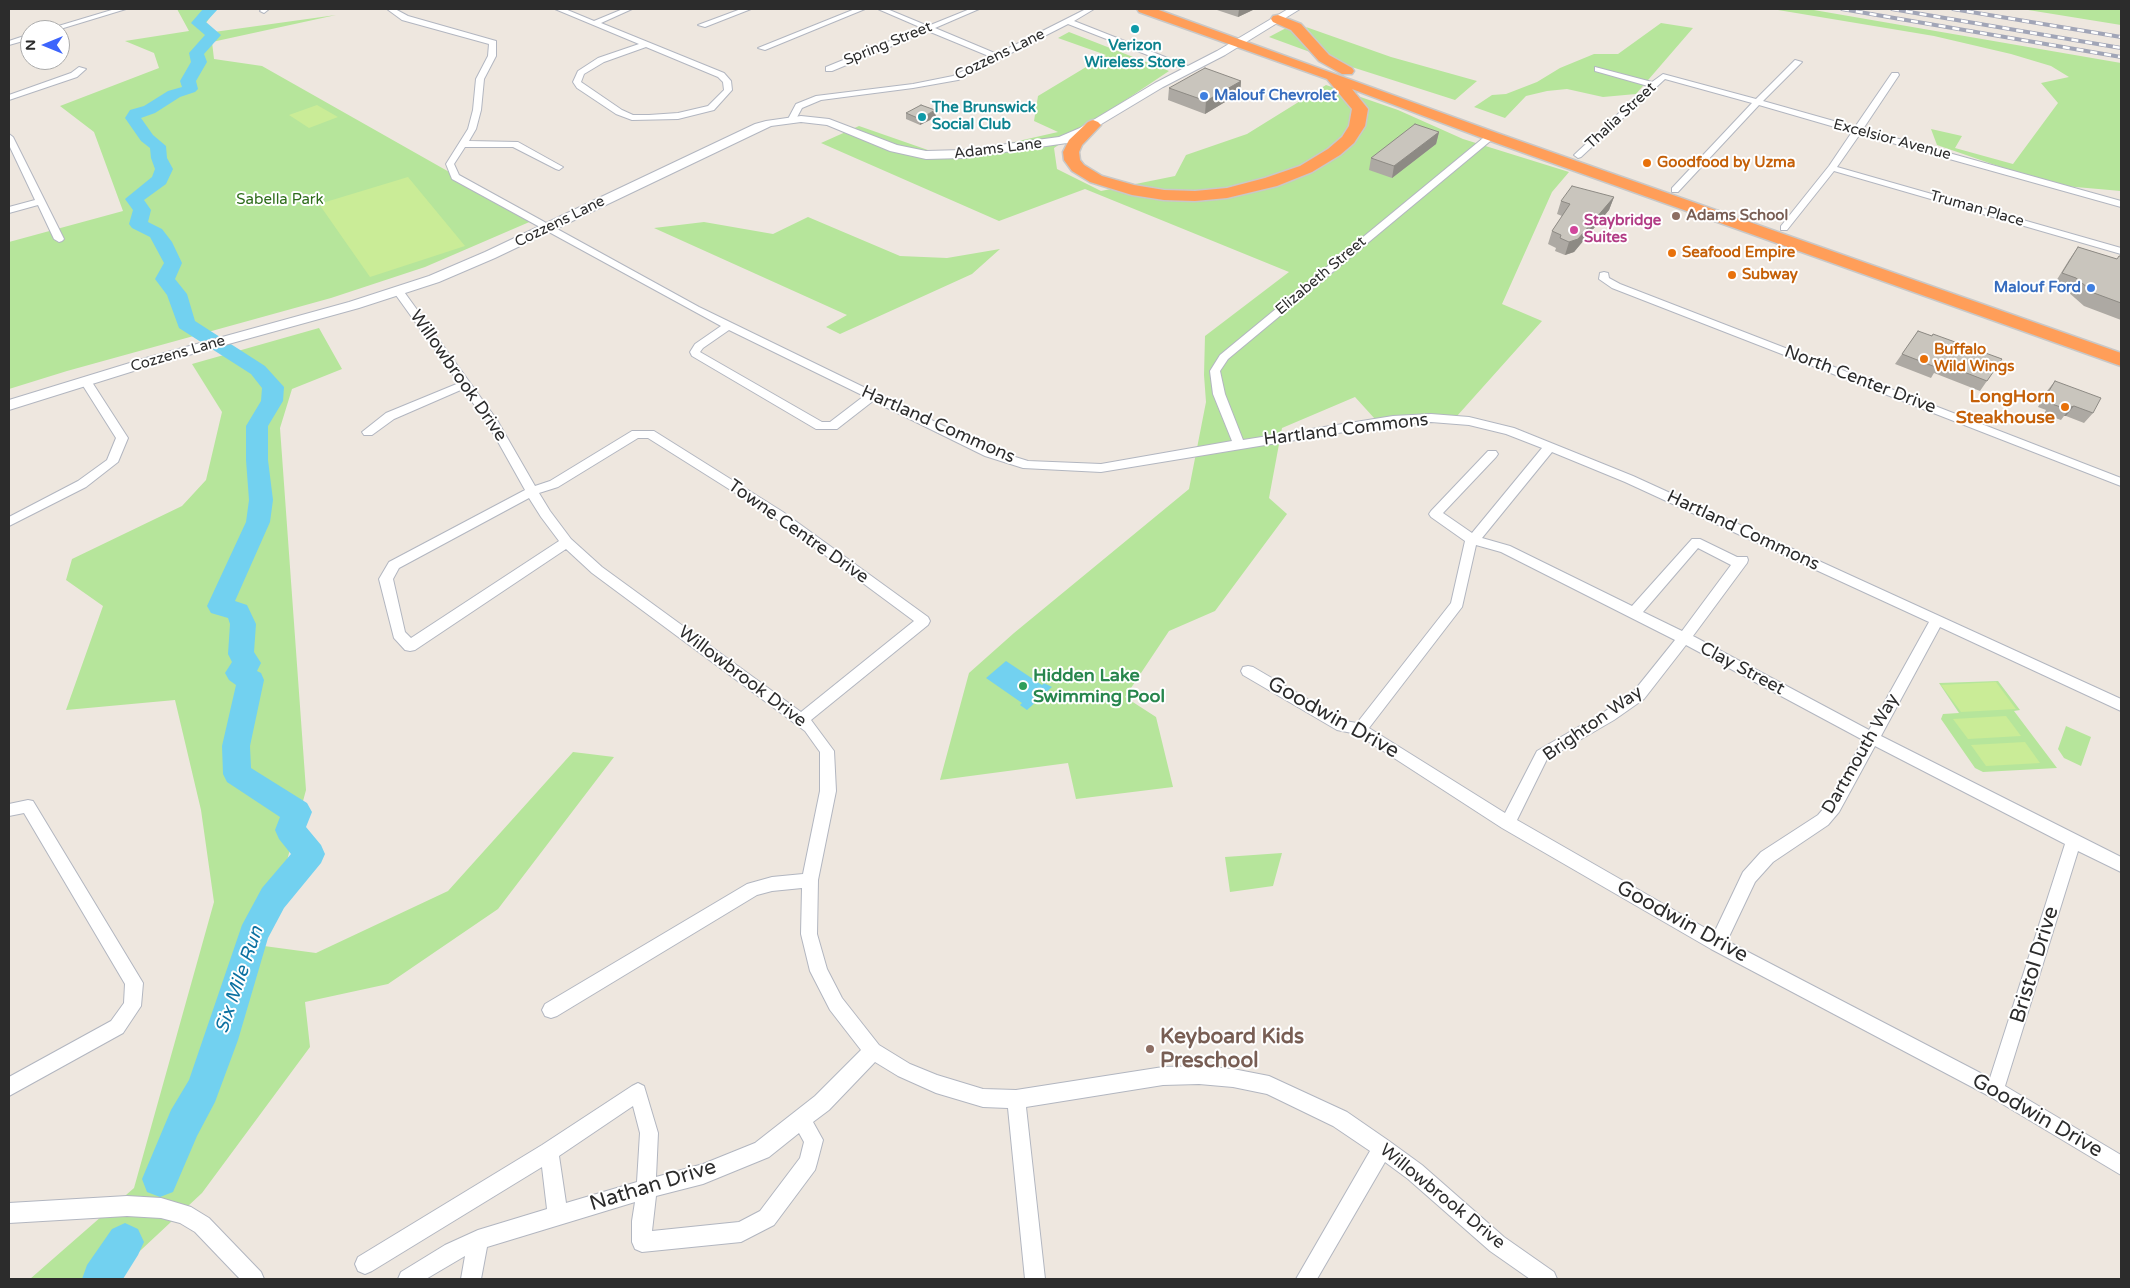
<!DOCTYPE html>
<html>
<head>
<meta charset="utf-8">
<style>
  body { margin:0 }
  #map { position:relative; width:2130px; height:1288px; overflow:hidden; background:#eee7df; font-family:"Varela Round",sans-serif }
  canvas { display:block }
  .frame { position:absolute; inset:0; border:10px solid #2c2c2c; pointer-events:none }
  .north { position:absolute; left:20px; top:20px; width:50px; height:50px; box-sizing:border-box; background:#fff; border:1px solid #ababab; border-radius:50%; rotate:270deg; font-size:14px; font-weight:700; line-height:20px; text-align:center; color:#2c2c2c }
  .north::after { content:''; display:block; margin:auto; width:18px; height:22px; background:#3e65fc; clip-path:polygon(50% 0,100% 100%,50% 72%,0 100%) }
</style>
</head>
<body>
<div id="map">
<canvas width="2130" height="1288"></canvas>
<div class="frame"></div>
<div class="north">N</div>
</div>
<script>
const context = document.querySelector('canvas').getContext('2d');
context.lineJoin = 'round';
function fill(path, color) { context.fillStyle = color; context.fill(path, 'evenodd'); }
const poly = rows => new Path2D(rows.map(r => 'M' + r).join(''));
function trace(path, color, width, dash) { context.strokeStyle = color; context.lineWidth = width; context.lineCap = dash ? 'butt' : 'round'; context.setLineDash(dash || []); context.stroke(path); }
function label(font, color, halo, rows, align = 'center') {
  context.font = font + ' "Varela Round",sans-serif'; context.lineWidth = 4; context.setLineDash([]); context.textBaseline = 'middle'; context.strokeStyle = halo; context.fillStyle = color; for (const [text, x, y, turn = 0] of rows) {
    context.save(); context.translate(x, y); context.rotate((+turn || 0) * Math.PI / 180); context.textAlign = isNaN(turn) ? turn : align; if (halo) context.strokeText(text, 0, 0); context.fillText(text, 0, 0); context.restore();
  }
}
const green = poly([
  [177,9,216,9,206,23,214,32,336,15,212,42,214,59,262,66,534,220,425,267,331,298,67,371,9,389,9,242,123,211,94,132,60,106,159,68,154,53,125,41,189,31],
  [1772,9,1808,9,2121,63,2121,191,2053,185,1937,145,1931,129,1962,136,1955,148,2013,164,2058,103,2041,83,2069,77,2051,66,2011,54,1934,36],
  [2022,9,2121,9,2121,25],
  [1661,23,1693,28,1636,94,1603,97,1567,89,1547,91,1526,96,1505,118,1474,107,1492,95,1506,94,1537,82,1560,68,1594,54,1618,54],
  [1288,27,1310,52,1269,37],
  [1306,27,1391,57,1477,81,1455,100,1333,61],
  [1069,32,1169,71,1054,148,1057,169,1101,191,1175,176,1186,155,1247,134,1326,85,1398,110,1463,139,1569,172,1552,192,1502,304,1542,321,1457,416,1375,419,1355,397,1282,428,1269,498,1287,514,1215,611,1169,631,1125,697,1156,717,1173,787,1076,799,1068,763,940,780,969,673,1014,633,1189,489,1206,402,1204,375,1205,336,1289,272,1085,189,999,221,821,143,859,126,948,157,1058,132,1034,121,1038,96,1106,55,1058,38],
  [808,217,900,256,947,258,1000,249,972,274,840,334,826,327,847,315,654,228,704,222,773,234],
  [319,328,342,369,292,389,280,428,306,790,264,946,316,953,448,891,573,752,614,757,498,909,388,984,305,1002,310,1047,202,1193,126,1264,120,1279,30,1279,134,1188,214,902,201,810,175,700,66,710,103,606,66,580,72,559,182,506,206,480,222,412,192,364],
  [1998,681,2020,710,2014,711,2057,768,1983,772,1975,768,1941,719,1943,714,1959,713,1939,683],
  [2066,726,2091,737,2081,766,2064,758,2058,749],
  [1282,853,1273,886,1230,892,1225,857]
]);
const pitch = poly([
  [317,105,338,117,309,128,289,115],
  [408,177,465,246,370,277,319,204],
  [1996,682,2016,709,1961,712,1941,685],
  [2006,716,2021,736,1968,739,1953,719],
  [2025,742,2040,763,1986,766,1971,745]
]);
const water = poly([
  [1006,661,1042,685,1044,683,1052,687,1027,710,1020,705,1022,703,986,678]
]);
const river = poly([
  [203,9,218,9,206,22,221,35,204,54,207,62,196,81,198,89,195,92,180,97,155,113,141,118,153,135,166,146,167,158,173,169,166,184,144,200,151,210,148,222,162,229,172,242,182,263,175,279,187,294,195,321,265,366,284,387,283,401,268,426,268,460,273,500,270,522,235,601,247,605,256,624,254,652,261,663,257,671,261,673,264,680,250,746,251,768,307,803,312,812,306,827,321,845,325,854,321,863,284,908,268,938,238,1040,215,1102,197,1136,173,1192,160,1197,147,1192,142,1179,171,1110,189,1080,242,925,262,888,291,854,279,839,275,830,280,817,227,782,223,774,222,746,236,685,229,680,225,673,232,662,228,654,230,624,228,618,211,613,207,606,246,522,249,500,246,460,246,426,261,401,262,388,251,374,179,328,167,295,155,279,164,263,150,237,132,228,129,224,133,210,125,199,152,177,155,169,151,158,150,148,141,141,125,118,130,110,144,106,168,91,182,87,180,81,191,62,189,53,205,35,191,23,203,9],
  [125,1223,138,1229,144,1242,138,1255,123,1279,82,1279,87,1265,112,1229,125,1223]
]);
const street = poly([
  [115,9,126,9,57,30,45,30,115,9],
  [262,9,269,9,264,13,260,11,262,9],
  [387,9,395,9,408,16,496,41,496,56,484,79,481,110,476,129,469,141,518,142,563,167,559,170,556,169,513,147,465,147,454,164,459,175,699,307,993,450,1028,461,1101,464,1232,441,1213,394,1210,371,1220,355,1488,134,1494,134,1494,138,1228,359,1220,371,1225,394,1243,440,1393,416,1431,414,1469,417,1514,428,1633,476,2121,699,2121,711,1940,627,1881,736,2121,857,2121,872,2078,851,2005,1086,2121,1155,2121,1175,1989,1096,1711,949,1502,828,1357,734,1337,730,1243,675,1241,671,1243,667,1248,666,1253,667,1345,721,1357,723,1451,603,1465,541,1431,517,1429,514,1431,511,1488,451,1496,451,1498,454,1496,457,1443,513,1472,533,1542,448,1506,434,1469,425,1431,422,1393,424,1101,472,1023,468,985,456,873,401,837,429,816,429,692,356,690,352,695,344,721,326,452,179,446,164,468,129,473,110,476,79,488,56,489,44,402,20,387,9],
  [729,330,864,396,830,422,822,422,700,352,703,348,729,330],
  [1552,452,1625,482,1929,622,1869,730,1693,636,1747,563,1748,560,1747,557,1737,557,1700,539,1692,539,1632,606,1510,546,1482,538,1552,452],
  [1476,545,1501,552,1675,640,1634,691,1604,712,1537,751,1505,813,1369,728,1462,607,1476,545],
  [1698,548,1731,565,1682,631,1643,612,1698,548],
  [1686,645,1863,740,1829,802,1818,815,1761,852,1743,872,1714,933,1517,820,1547,759,1614,720,1644,699,1686,645],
  [1875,746,2065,844,1990,1078,1727,941,1755,882,1773,862,1828,825,1839,812,1875,746],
  [555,9,565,9,594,21,623,9,632,9,601,23,724,73,731,81,732,90,714,110,678,119,632,120,616,114,577,88,573,82,578,71,598,58,639,44,555,9],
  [646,47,718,77,723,82,724,90,708,106,678,113,649,115,633,115,622,110,581,82,584,74,604,62,646,47],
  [741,9,751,9,705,27,698,25,741,9],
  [855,9,865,9,765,50,758,48,855,9],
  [878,9,887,9,928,26,970,9,979,9,935,28,997,54,1086,9,1094,9,1074,21,1193,68,1186,70,1068,24,958,80,913,88,821,100,802,108,795,121,789,121,788,119,796,104,816,96,913,84,953,76,991,57,928,31,832,71,826,71,826,67,922,28,878,9],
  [30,34,30,39,9,45,9,41,30,34],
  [1795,60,1802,62,1763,101,1855,127,1892,73,1898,73,1899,75,1863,129,2121,201,2121,207,1860,134,1837,167,2121,248,2121,254,1834,171,1787,230,1781,230,1781,226,1829,166,1852,132,1759,105,1678,192,1672,192,1672,188,1752,103,1665,79,1581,157,1578,158,1574,155,1648,86,1595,71,1595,67,1652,82,1663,74,1756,99,1795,60],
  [79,67,86,69,77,77,9,100,9,95,71,73,79,67],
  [9,134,13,137,64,239,62,241,59,242,54,239,38,205,9,213,9,207,35,200,9,145,9,134],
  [1604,272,1608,273,1609,278,1620,284,2121,478,2121,486,1612,288,1599,279,1600,273,1604,272],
  [398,288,402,289,497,420,535,486,550,481,632,431,654,431,783,512,928,617,930,621,928,625,811,720,834,751,836,791,818,880,817,934,827,969,842,998,879,1045,910,1064,937,1075,983,1089,1016,1090,1163,1067,1199,1066,1233,1069,1269,1076,1347,1112,1389,1141,1422,1165,1504,1237,1554,1272,1557,1279,1530,1279,1490,1251,1408,1179,1385,1162,1317,1279,1296,1279,1370,1151,1333,1126,1267,1094,1233,1087,1199,1084,1163,1085,1026,1107,1045,1279,1025,1279,1008,1108,983,1107,936,1093,898,1076,875,1062,829,1110,813,1122,823,1140,817,1163,815,1170,774,1225,741,1242,642,1252,635,1249,632,1242,632,1221,635,1202,487,1247,481,1279,461,1279,465,1256,426,1279,398,1279,401,1272,445,1245,478,1230,547,1209,542,1167,372,1271,365,1274,358,1271,355,1264,358,1257,542,1145,632,1086,638,1083,644,1086,658,1133,656,1177,703,1164,755,1143,815,1096,861,1050,830,1010,810,971,801,934,802,888,772,891,757,895,557,1016,551,1018,545,1016,542,1010,545,1004,747,884,772,877,803,874,820,791,820,752,805,731,592,573,566,549,415,650,410,651,405,650,394,638,379,579,389,562,525,490,488,424,463,389,394,419,372,435,364,435,362,432,386,413,459,383,393,291,398,288],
  [638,438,648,438,775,518,914,621,801,712,602,567,571,539,550,511,539,493,558,487,638,438],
  [529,498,541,517,559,541,411,638,405,632,393,579,399,568,529,498],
  [633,1106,640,1133,637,1182,566,1203,559,1156,633,1106],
  [799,1133,804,1142,800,1158,760,1211,739,1222,652,1231,656,1196,703,1184,769,1157,799,1133],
  [86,378,90,379,128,438,118,462,86,487,9,526,9,517,78,481,107,460,116,438,80,381,86,378],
  [28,800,33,801,143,983,141,1006,123,1033,9,1096,9,1077,111,1021,124,1003,125,984,24,813,9,816,9,804,28,800],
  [127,1196,161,1198,191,1207,209,1218,261,1272,264,1279,240,1279,195,1232,180,1223,161,1218,127,1216,9,1223,9,1203,127,1196]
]);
const secondary = poly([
  [1288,9,1300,9,1225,55,1163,87,1088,132,1067,143,963,158,926,159,890,151,827,125,801,122,771,126,495,258,439,282,359,308,156,364,9,410,9,400,146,358,349,302,429,276,485,252,755,124,766,121,801,116,829,119,897,145,926,151,963,150,1059,137,1080,128,1155,83,1217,51,1288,9]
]);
const highway = poly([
  [1137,9,1156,9,1497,133,2121,353,2121,366,1485,139,1352,89,1368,109,1365,126,1354,143,1340,155,1312,172,1277,186,1227,198,1195,201,1164,200,1132,195,1090,182,1072,171,1064,160,1063,152,1069,140,1088,122,1093,120,1098,122,1101,125,1082,145,1079,152,1080,160,1084,165,1102,176,1134,185,1164,190,1195,191,1227,188,1265,178,1300,166,1328,149,1342,137,1349,126,1352,109,1327,79,1139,12,1137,9],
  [1278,15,1301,24,1329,55,1352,68,1354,71,1352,74,1342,74,1319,61,1291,30,1273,22,1271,19,1273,16,1278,15]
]);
const rail = poly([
  [1842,9,2121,57],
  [1892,9,2121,48],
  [1953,9,2121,37]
]);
const wall = poly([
  [1214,9,1255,9,1238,17],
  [1241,81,1240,93,1205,114,1168,100,1169,88],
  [906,113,936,117,920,125,906,119],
  [1439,132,1436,144,1392,178,1369,170,1371,158],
  [1614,197,1609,210,1574,252,1565,255,1555,251,1556,248,1548,244,1552,231,1562,216,1557,214,1561,201],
  [2078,247,2117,259,2121,256,2121,320,2084,306,2067,291,2053,286,2069,260],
  [1918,331,1932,336,2002,359,1980,391,1934,373,1931,378,1895,364],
  [2055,381,2093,413,2084,423,2066,416,2064,416,2061,420,2044,414,2046,410,2038,407,2047,391]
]);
const shadedWall = poly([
  [1239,9,1255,9,1238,17],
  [1241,81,1240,93,1205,114,1206,101],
  [935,110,936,117,920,125,920,119],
  [1439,132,1436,144,1392,178,1394,166],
  [1614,197,1609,210,1574,252,1565,255,1569,242],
  [2074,406,2066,416,2064,416,2071,407]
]);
const building = poly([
  [1205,68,1241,81,1206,101,1169,88,1205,68],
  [921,105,935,110,920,119,906,113,921,105],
  [1415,124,1439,132,1394,166,1371,158,1415,124],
  [1572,186,1614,197,1578,239,1569,242,1560,238,1561,235,1552,231,1570,204,1561,201,1572,186],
  [2078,247,2117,259,2119,256,2121,256,2121,303,2094,293,2076,278,2062,273,2078,247],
  [1918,331,1932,336,1933,334,2002,359,1987,381,1941,363,1938,368,1902,354,1918,331],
  [2055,381,2101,398,2093,413,2074,406,2071,407,2069,410,2052,404,2054,400,2046,396,2055,381]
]);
const markers = [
  [1135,29,5,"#0f9aa8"],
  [1204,96,5,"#3f7fe0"],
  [922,117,5,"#0f9aa8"],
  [1647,163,5,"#e8710a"],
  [1676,216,5,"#8d6e63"],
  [1574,230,5,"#d1479c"],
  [1672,253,5,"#e8710a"],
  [1732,275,5,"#e8710a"],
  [2091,288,5,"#3f7fe0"],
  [1924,359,5,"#e8710a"],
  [2065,407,5,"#e8710a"],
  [1023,686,5,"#2e9e5b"],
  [1150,1049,5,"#8d6e63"]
];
const farStreetnames = [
  ["Spring Street",888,44,-22],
  ["Cozzens Lane",1000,55,-26],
  ["Thalia Street",1621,116,-43],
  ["Excelsior Avenue",1892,140,15],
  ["Adams Lane",998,149,-7],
  ["Truman Place",1977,209,16],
  ["Cozzens Lane",560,222,-26],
  ["Elizabeth Street",1321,276,-40],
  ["Cozzens Lane",178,354,-16]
];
const farCulturenames = [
  ["Verizon",1135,46],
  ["Wireless Store",1135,63],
  ["The Brunswick",932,108,"left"],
  ["Social Club",932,125,"left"]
];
const farShopnames = [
  ["Malouf Chevrolet",1214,96],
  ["Malouf Ford",2081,288,"right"]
];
const farFoodnames = [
  ["Goodfood by Uzma",1657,163],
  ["Seafood Empire",1682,253],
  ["Subway",1742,275],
  ["Buffalo",1934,350],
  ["Wild Wings",1934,367]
];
const farParknames = [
  ["Sabella Park",280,200]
];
const farEducationnames = [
  ["Adams School",1686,216]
];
const farHotelnames = [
  ["Staybridge",1584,221],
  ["Suites",1584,238]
];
const streetNames = [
  ["Willowbrook Drive",458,376,55],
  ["North Center Drive",1860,380,21],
  ["Hartland Commons",938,425,24],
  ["Hartland Commons",1346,430,-7],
  ["Hartland Commons",1743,531,25],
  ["Towne Centre Drive",798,532,35],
  ["Clay Street",1742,669,28],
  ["Willowbrook Drive",742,677,37],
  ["Brighton Way",1593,724,-35],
  ["Dartmouth Way",1861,754,-60],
  ["Willowbrook Drive",1442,1197,39]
];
const foodNames = [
  ["LongHorn",2055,397],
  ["Steakhouse",2055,418]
];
const leisureNames = [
  ["Hidden Lake",1033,676],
  ["Swimming Pool",1033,697]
];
const waterNames = [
  ["Six Mile Run",240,980,-71]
];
const nearStreetnames = [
  ["Goodwin Drive",1333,718,29],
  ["Goodwin Drive",1682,922,29],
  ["Bristol Drive",2035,965,-73],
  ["Goodwin Drive",2037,1116,30],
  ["Nathan Drive",653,1186,-17]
];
const nearEducationnames = [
  ["Keyboard Kids",1160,1037],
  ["Preschool",1160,1061]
];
fill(green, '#b6e59b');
fill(pitch, '#caec97');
fill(water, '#72d1f0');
fill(river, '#72d1f0');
trace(street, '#b2b6c0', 2);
trace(secondary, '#b2b6c0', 2);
trace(highway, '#c8c8c8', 3);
fill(street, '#fff');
fill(secondary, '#fff');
fill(highway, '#ff9e59');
trace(rail, '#a1a5b7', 4);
trace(rail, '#fff', 2.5, [7]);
fill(wall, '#ada9a3');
fill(shadedWall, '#8d8a84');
fill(building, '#c9c5bd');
trace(building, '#8d8a84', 1);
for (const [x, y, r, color] of markers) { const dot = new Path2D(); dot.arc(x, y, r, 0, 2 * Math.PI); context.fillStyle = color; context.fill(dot); trace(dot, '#fff', 2); }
label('15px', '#2c2c2c', '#fff', farStreetnames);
label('bold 15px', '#0d838f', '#fff', farCulturenames);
label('bold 15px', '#366cbe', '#fff', farShopnames, 'left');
label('bold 15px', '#c56008', '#fff', farFoodnames, 'left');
label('15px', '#2d6c1a', '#fff', farParknames);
label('bold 15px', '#785e54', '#fff', farEducationnames, 'left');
label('bold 15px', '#b23c85', '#fff', farHotelnames, 'left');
label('18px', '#2c2c2c', '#fff', streetNames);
label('bold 18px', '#c56008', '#fff', foodNames, 'right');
label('bold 18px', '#27864d', '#fff', leisureNames, 'left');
label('italic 19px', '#0c71a1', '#fff', waterNames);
label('21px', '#2c2c2c', '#fff', nearStreetnames);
label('bold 21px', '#785e54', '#fff', nearEducationnames, 'left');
</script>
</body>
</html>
